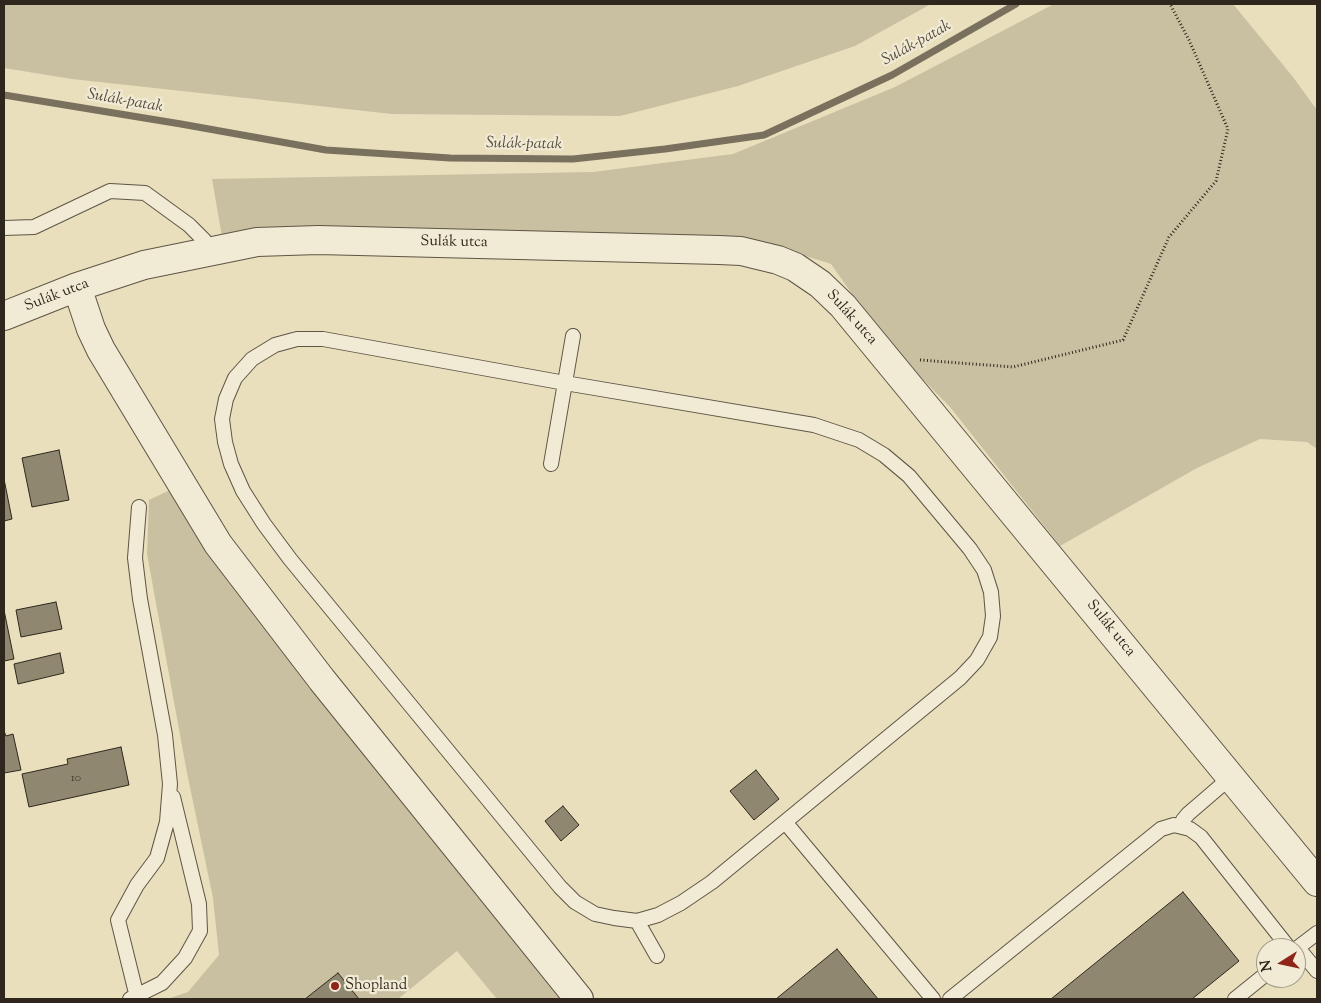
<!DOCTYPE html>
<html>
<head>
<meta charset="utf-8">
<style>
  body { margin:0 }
  #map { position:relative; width:1321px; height:1003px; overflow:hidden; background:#e9dfbd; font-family:"Sorts Mill Goudy",serif }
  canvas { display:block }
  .frame { position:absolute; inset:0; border:5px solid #2f271d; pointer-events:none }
  .north { position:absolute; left:1256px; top:938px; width:50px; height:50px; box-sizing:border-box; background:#f1ead4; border:1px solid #a39c8b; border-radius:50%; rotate:260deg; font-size:14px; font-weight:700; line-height:20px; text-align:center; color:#2f271d }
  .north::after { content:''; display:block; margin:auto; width:18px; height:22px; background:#8f2418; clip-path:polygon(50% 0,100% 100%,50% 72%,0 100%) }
</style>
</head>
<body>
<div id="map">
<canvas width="1321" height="1003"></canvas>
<div class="frame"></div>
<div class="north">N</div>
</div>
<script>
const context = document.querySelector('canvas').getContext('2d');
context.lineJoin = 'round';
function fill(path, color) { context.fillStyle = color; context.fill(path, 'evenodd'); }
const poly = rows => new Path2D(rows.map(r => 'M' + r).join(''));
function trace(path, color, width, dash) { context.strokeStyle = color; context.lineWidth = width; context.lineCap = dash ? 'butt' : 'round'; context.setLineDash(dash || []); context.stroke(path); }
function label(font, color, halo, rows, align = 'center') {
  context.font = font + ' "Sorts Mill Goudy",serif'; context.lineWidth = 4.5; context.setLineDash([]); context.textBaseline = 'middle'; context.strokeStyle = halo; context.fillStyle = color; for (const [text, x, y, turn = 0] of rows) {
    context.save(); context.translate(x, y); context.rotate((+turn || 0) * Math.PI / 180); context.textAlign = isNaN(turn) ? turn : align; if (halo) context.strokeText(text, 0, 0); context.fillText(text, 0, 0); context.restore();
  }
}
const green = poly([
  [4,4,931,4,855,46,738,86,620,116,392,114,72,79,4,68],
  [1054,4,1233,4,1293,77,1317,110,1317,449,1307,442,1260,439,1197,468,1060,546,950,407,885,341,831,264,771,245,222,237,212,179,593,172,733,154,895,87],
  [170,490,195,533,311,690,562,999,497,999,457,951,398,999,359,999,338,973,305,999,167,999,188,992,219,955,213,898,187,773,147,554,149,500]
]);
const stream = poly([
  [4,95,181,124,326,150,450,158,573,159,665,149,764,135,892,75,1016,4]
]);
const building = poly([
  [59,450,69,500,32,507,22,458,59,450],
  [4,479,12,519,4,521,4,479],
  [56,602,62,629,21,637,16,610,56,602],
  [4,610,14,659,4,661,4,610],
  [60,653,64,673,18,684,14,664,60,653],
  [4,731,6,736,13,734,21,770,4,773,4,731],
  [121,747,129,785,29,807,22,774,68,764,67,759,121,747],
  [756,770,779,799,754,820,730,791,756,770],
  [563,806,579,825,561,841,545,821,563,806],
  [1183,892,1239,961,1192,999,1051,999,1183,892],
  [837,949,878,999,776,999,837,949],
  [338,973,359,999,305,999,338,973]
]);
const path = poly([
  [920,360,1013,367,1123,340,1169,237,1216,181,1228,129,1189,40,1170,4]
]);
const service = poly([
  [4,228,34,227,110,191,145,193,189,225,204,240,209,251],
  [297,339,323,339,565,383,814,425,859,440,884,455,909,476,970,549,984,570,991,592,993,616,990,637,977,660,960,678,712,882,681,903,658,915,637,921,614,918,595,914,575,902,560,887,290,559,264,524,243,491,231,464,225,442,222,419,226,399,235,378,252,359,275,345,297,339],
  [551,464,573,336],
  [785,822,933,999],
  [1181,826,1183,820,1188,814,1231,777],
  [637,921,657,956],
  [1298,948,1317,971],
  [1296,949,1317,933],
  [137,997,118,920,137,885,157,858,167,822,170,784,165,735,140,599,135,558,139,507],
  [130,999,162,983,185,958,200,931,199,904,173,797],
  [950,999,1161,829,1174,825,1190,829,1201,837,1289,948],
  [1235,999,1266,974]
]);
const minor = poly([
  [77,287,91,329,101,350,218,544,322,680,579,999],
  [4,316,77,287,144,265,257,242,318,240,719,250,741,251,778,260,795,267,820,284,843,306,1317,882]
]);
const markers = [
  [335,986,5,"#8f2418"]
];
const numberNames = [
  ["10",76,779]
];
const streetNames = [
  ["Sulák utca",454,243,1],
  ["Sulák utca",57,296,-21],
  ["Sulák utca",851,318,48],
  ["Sulák utca",1110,629,51]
];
const poiNames = [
  ["Shopland",345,986]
];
const waterNames = [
  ["Sulák-patak",917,44,-29],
  ["Sulák-patak",125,102,10],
  ["Sulák-patak",524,145,1]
];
fill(green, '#c9c0a2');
trace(stream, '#79705d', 7);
fill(building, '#908770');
trace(building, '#2f271d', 1);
trace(service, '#5e5545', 16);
trace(minor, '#5e5545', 30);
trace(path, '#2f271d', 3, [1, 2.5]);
trace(service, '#f1ead4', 14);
trace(minor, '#f1ead4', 28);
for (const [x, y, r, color] of markers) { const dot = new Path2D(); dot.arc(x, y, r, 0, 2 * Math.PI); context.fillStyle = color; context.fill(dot); trace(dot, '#f1ead4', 2); }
label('12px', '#473f32', null, numberNames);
label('15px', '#2f271d', '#f1ead4', streetNames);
label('15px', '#2f271d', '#f1ead4', poiNames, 'left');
label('italic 16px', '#544b3d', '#f1ead4', waterNames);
</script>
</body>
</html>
